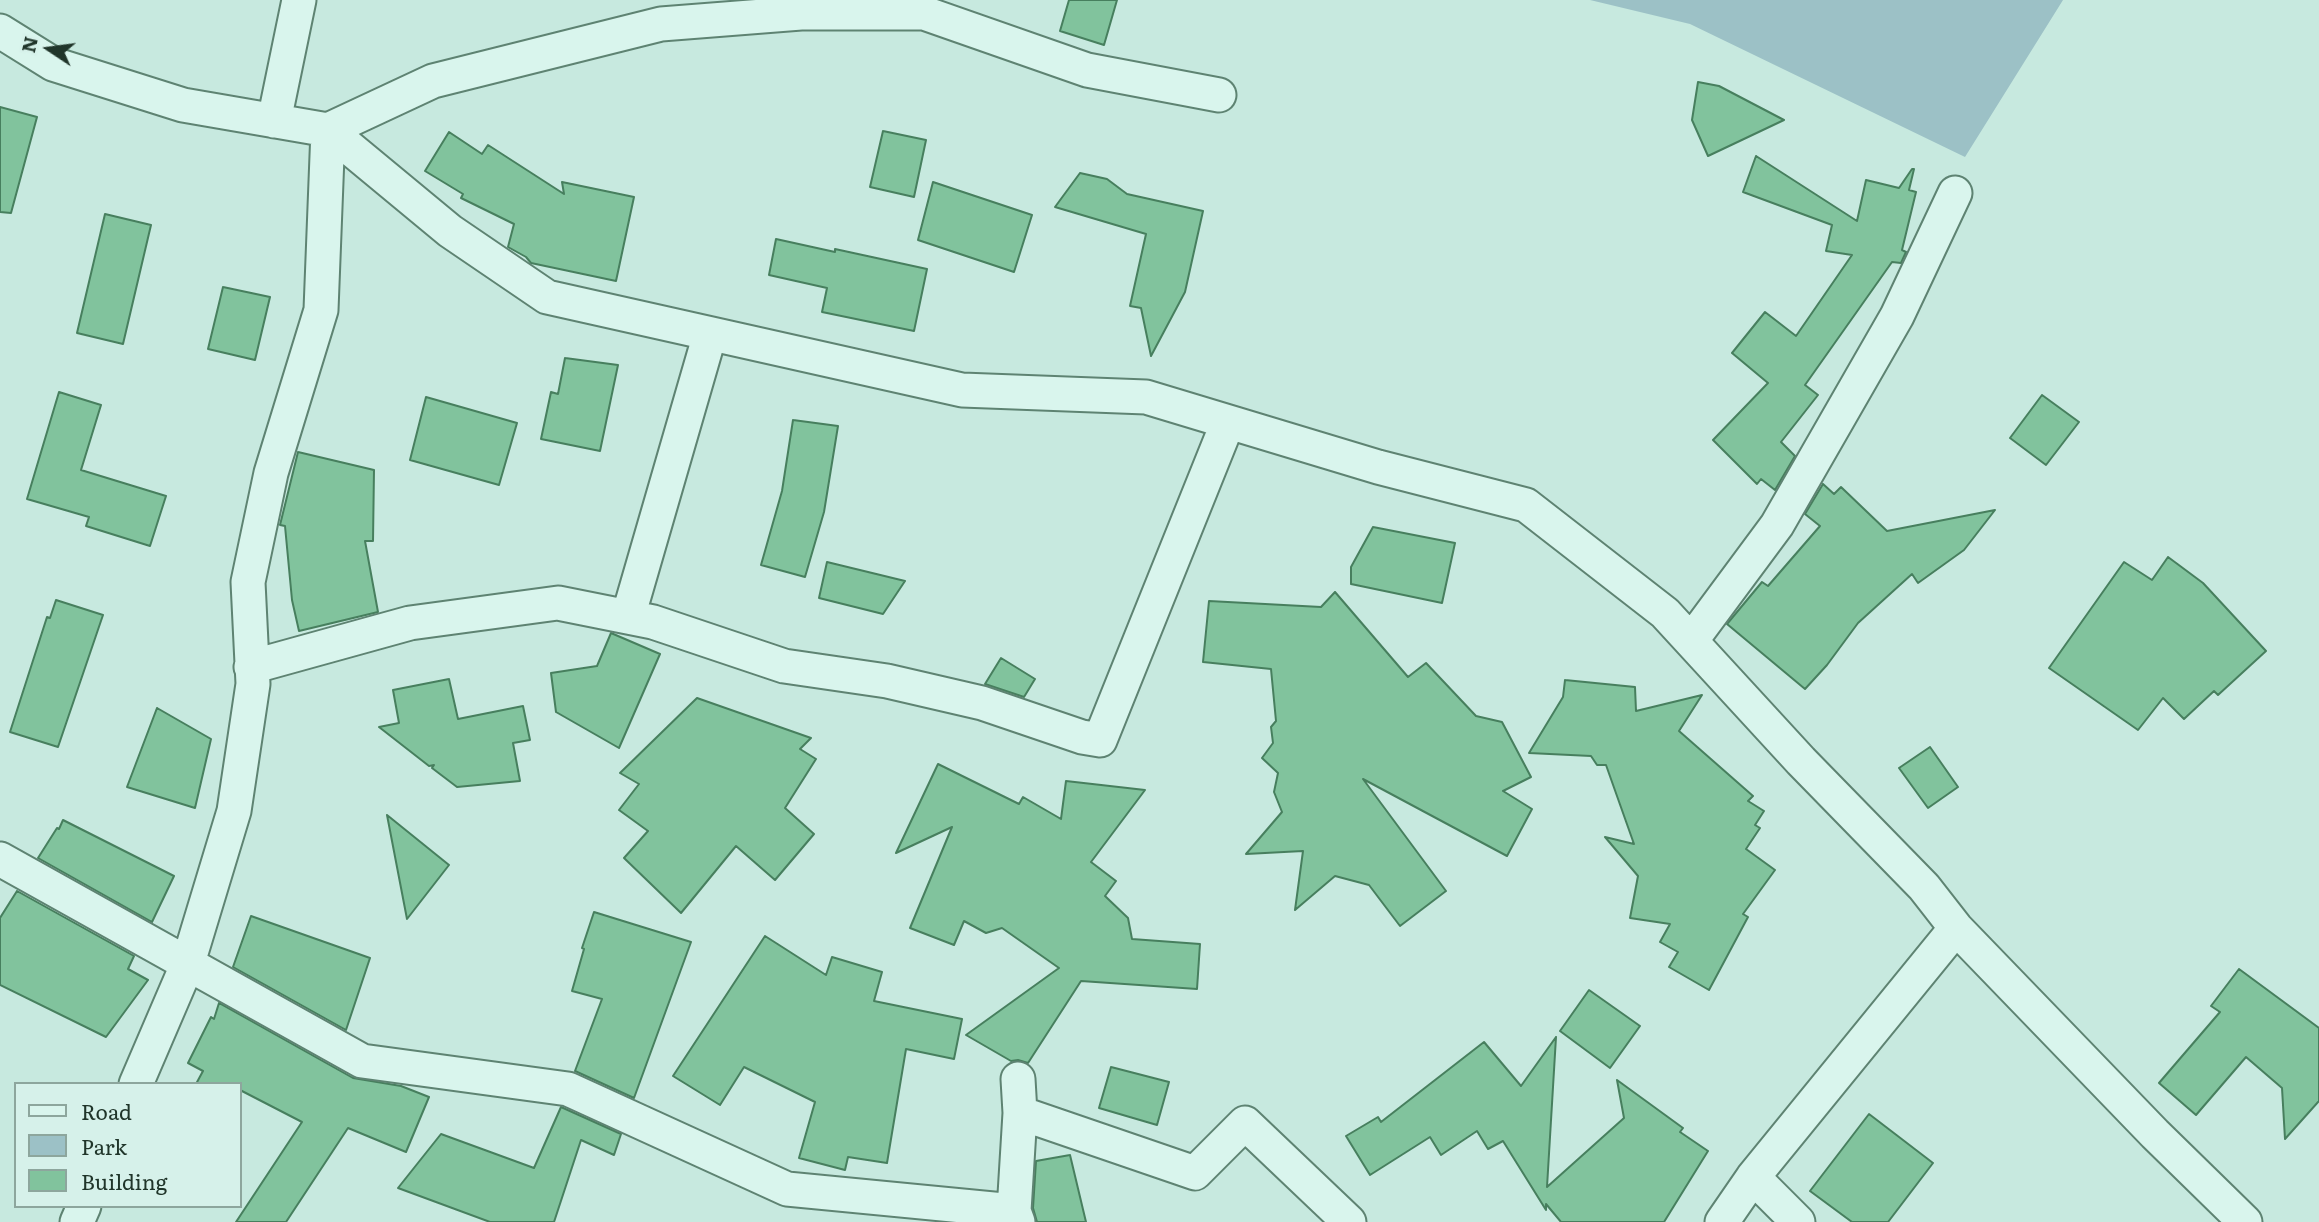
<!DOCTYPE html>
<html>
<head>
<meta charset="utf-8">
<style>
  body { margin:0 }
  #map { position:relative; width:2319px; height:1222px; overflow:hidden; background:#c7e9df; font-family:Literata,serif }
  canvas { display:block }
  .legend { position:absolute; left:14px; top:1082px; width:228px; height:126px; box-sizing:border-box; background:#d6f1ea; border:2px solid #8da69d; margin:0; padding:9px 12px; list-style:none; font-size:21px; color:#20352a }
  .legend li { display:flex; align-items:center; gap:14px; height:35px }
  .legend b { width:35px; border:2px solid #8da69d }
  .north { position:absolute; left:14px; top:14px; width:70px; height:70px; -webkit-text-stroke:5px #d6f1ea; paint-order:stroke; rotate:283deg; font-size:19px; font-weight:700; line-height:28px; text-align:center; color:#20352a }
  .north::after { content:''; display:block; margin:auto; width:24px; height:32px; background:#20352a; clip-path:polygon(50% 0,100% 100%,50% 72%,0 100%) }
</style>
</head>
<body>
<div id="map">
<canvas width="2319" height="1222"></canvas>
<ul class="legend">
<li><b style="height:9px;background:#d9f5ed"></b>Road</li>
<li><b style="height:19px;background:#9cc1c6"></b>Park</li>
<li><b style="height:19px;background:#81c39d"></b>Building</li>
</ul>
<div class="north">N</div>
</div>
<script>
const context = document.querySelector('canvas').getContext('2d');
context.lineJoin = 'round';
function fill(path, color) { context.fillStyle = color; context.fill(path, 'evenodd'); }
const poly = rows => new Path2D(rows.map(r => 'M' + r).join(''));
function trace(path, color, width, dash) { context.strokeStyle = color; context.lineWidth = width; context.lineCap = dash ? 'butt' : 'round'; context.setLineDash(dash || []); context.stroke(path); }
const green = poly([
  [1590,0,2063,0,1965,157,1690,24]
]);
const building = poly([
  [1069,0,1117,0,1104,45,1060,31,1069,0],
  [1698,82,1719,86,1784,120,1708,156,1692,120,1698,82],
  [0,107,37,117,11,213,0,212,0,107],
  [883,131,926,140,914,197,870,187,883,131],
  [449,132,482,154,488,145,564,194,562,182,634,197,616,281,531,263,526,257,508,247,514,224,461,198,463,194,425,171,449,132],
  [1756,156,1857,221,1866,180,1899,188,1912,169,1914,169,1909,190,1916,192,1902,250,1906,252,1901,263,1892,262,1805,385,1818,395,1781,442,1795,456,1775,490,1761,479,1757,484,1713,440,1768,383,1732,353,1765,312,1796,336,1852,255,1826,251,1832,225,1743,192,1756,156],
  [1080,173,1107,179,1127,194,1203,211,1185,292,1151,356,1141,308,1130,306,1146,234,1055,207,1080,173],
  [933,182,1032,215,1014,272,918,240,933,182],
  [105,214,151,225,123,344,77,333,105,214],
  [776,239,835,252,835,249,927,269,914,331,822,312,827,288,769,275,776,239],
  [223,287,270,297,255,360,208,349,223,287],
  [565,358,618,365,600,451,541,439,551,392,558,394,565,358],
  [59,392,101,405,81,470,166,496,150,546,86,526,89,517,27,499,59,392],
  [2042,395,2079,422,2046,465,2010,438,2042,395],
  [426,397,517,423,499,485,410,460,426,397],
  [793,420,838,426,824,512,805,577,761,565,782,491,793,420],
  [298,452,374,470,373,541,365,541,378,612,299,631,292,600,285,526,280,525,298,452],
  [1823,484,1834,494,1841,487,1887,531,1995,510,1964,550,1918,583,1912,574,1858,623,1827,665,1805,689,1727,624,1762,582,1768,586,1820,526,1805,514,1823,484],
  [1373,527,1455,543,1442,603,1351,584,1351,567,1373,527],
  [2168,557,2203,583,2266,651,2218,695,2214,691,2184,719,2163,698,2138,730,2049,668,2124,562,2152,580,2168,557],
  [827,562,905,581,883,614,819,598,827,562],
  [1335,592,1408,677,1426,663,1476,716,1502,722,1531,777,1503,791,1532,809,1507,856,1363,779,1446,891,1400,926,1369,885,1335,876,1295,910,1303,851,1246,854,1282,812,1274,792,1278,773,1262,758,1273,743,1271,727,1276,721,1271,669,1203,662,1209,601,1321,607,1335,592],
  [56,600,103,615,58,747,10,732,47,617,50,618,56,600],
  [611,633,660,654,619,748,556,712,551,673,597,666,611,633],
  [1001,658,1035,679,1024,697,985,684,1001,658],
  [449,679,458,719,523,706,530,740,513,743,520,781,457,787,432,768,434,765,429,766,379,727,399,723,393,690,449,679],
  [1565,680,1635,687,1636,711,1702,695,1679,731,1753,796,1748,801,1764,811,1755,825,1760,828,1746,849,1775,870,1743,914,1748,917,1709,990,1669,967,1678,952,1660,942,1670,924,1630,918,1638,876,1605,837,1634,844,1606,765,1597,765,1591,756,1529,753,1563,697,1565,680],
  [697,698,811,738,800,749,816,759,785,808,814,834,775,880,736,846,681,913,624,858,648,831,619,810,639,784,620,773,697,698],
  [157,708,211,739,195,808,127,787,157,708],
  [1930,747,1958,787,1928,808,1899,768,1930,747],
  [938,764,1019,804,1023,797,1061,819,1066,781,1145,790,1091,862,1116,881,1105,896,1128,918,1132,939,1200,944,1197,989,1081,981,1028,1063,1018,1060,1011,1061,966,1035,1059,968,1002,928,986,933,964,921,954,945,910,928,952,827,896,853,938,764],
  [387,815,449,865,407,919,387,815],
  [63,820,174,876,152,922,38,858,57,828,59,829,63,820],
  [17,891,134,956,128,969,148,980,106,1037,0,985,0,918,17,891],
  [594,912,691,942,634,1098,575,1071,602,999,572,991,584,949,582,948,594,912],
  [251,916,370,958,346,1030,233,967,251,916],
  [765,936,826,975,832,957,882,972,874,1001,962,1019,954,1059,906,1049,887,1163,848,1157,845,1170,799,1158,815,1102,744,1067,720,1105,673,1076,765,936],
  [2239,969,2319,1028,2319,1101,2285,1139,2282,1088,2246,1057,2196,1115,2159,1083,2220,1012,2211,1006,2239,969],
  [1589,990,1640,1026,1610,1068,1560,1031,1589,990],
  [219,1003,353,1078,401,1086,429,1097,406,1152,348,1128,286,1222,236,1222,302,1122,240,1090,240,1084,196,1084,203,1071,188,1063,211,1017,214,1019,219,1003],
  [1556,1037,1547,1187,1624,1118,1617,1080,1683,1128,1680,1132,1708,1151,1664,1222,1561,1222,1546,1204,1546,1210,1503,1141,1488,1149,1477,1131,1441,1155,1430,1137,1370,1175,1346,1136,1378,1117,1381,1122,1484,1042,1521,1086,1556,1037],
  [1111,1067,1169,1082,1157,1125,1099,1108,1111,1067],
  [561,1107,621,1134,614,1155,581,1140,554,1222,490,1222,398,1188,441,1134,534,1168,561,1107],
  [1869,1114,1933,1163,1888,1222,1852,1222,1810,1191,1869,1114],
  [1070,1155,1086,1222,1037,1222,1033,1208,1036,1161,1070,1155]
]);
const minor = poly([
  [0,31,53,64,183,105,328,130,450,231,547,297,962,390,1146,397,1378,467,1526,505,1665,613,1801,761,1924,887,1956,928,2155,1134,2245,1222],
  [274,121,299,0],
  [328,130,433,81,661,24,801,13,924,13,1087,70,1219,95],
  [628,617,710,334],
  [1691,641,1777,525,1897,316,1955,193],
  [251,667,410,623,558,603,653,622,784,666,887,681,982,703,1082,737,1100,740,1228,422],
  [0,859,362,1061,568,1089,787,1189,1014,1211,1018,1222],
  [136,1084,188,963,234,811,253,684,248,582,271,473,321,310,328,130],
  [1020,1113,1195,1173,1245,1123,1349,1222],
  [1753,1177,1798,1222],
  [1014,1211,1020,1113,1018,1079],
  [77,1222,84,1206],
  [1722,1222,1753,1177,1956,928]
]);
fill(green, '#9cc1c6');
fill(building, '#81c39d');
trace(building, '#477f5e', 2);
trace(minor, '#5e8372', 37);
trace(minor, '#d9f5ed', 33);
</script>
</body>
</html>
